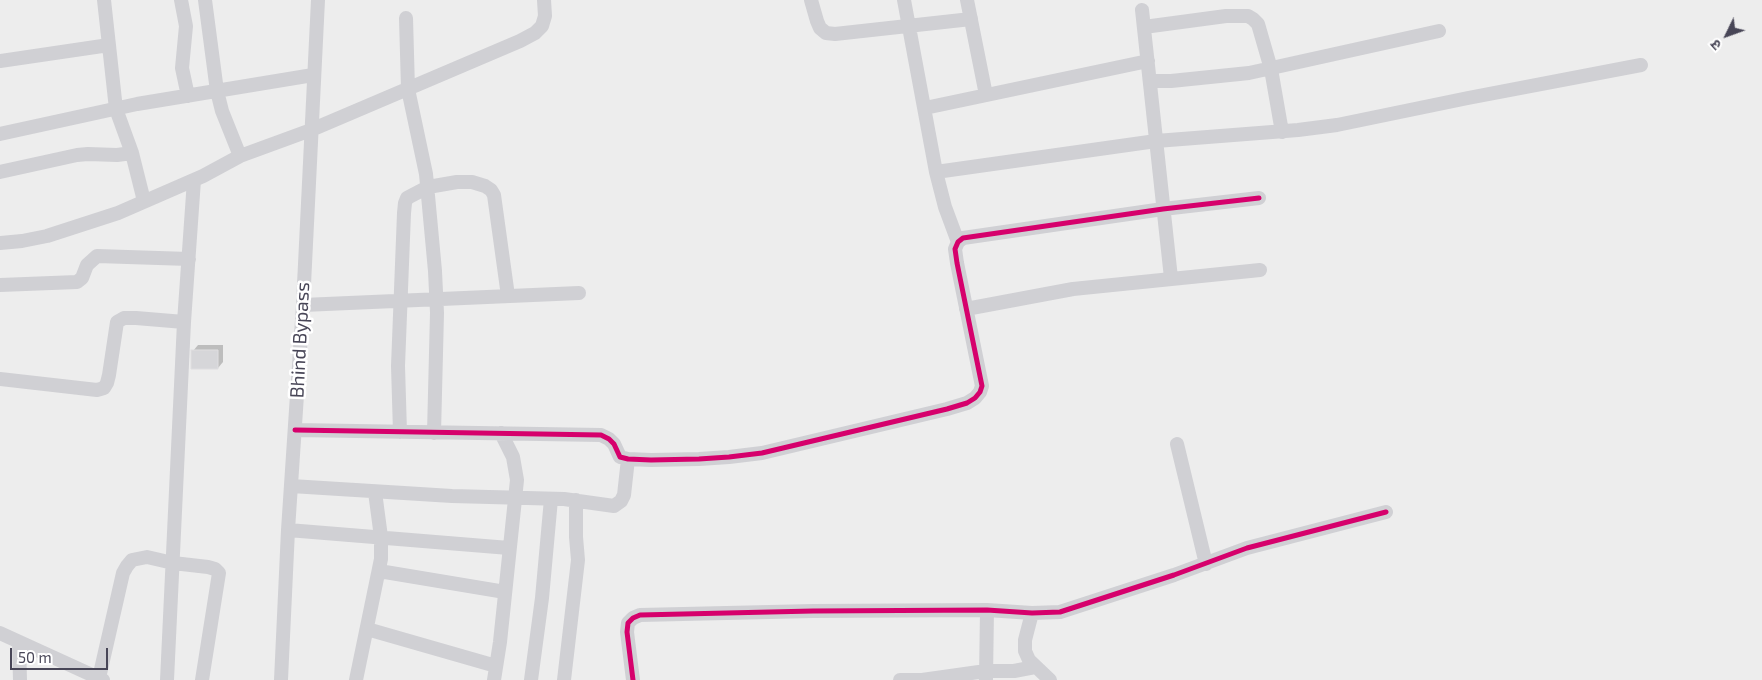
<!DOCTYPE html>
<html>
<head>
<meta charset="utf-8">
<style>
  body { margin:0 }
  #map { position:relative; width:1762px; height:680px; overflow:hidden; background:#ededed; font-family:"Exo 2","Noto Sans Devanagari",sans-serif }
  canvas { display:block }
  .north { position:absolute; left:1702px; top:10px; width:50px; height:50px; -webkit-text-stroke:4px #fff; paint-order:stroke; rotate:228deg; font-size:14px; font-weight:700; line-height:20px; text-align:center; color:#484657 }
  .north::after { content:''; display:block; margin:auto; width:18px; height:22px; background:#484657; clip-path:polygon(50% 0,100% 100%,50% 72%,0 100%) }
  .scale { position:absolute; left:10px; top:648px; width:98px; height:22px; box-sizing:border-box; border:2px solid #484657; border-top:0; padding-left:6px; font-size:15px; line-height:18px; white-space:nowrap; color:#484657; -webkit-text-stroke:4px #fff; paint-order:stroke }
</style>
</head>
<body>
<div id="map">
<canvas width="1762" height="680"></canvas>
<div class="north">उ</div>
<div class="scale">50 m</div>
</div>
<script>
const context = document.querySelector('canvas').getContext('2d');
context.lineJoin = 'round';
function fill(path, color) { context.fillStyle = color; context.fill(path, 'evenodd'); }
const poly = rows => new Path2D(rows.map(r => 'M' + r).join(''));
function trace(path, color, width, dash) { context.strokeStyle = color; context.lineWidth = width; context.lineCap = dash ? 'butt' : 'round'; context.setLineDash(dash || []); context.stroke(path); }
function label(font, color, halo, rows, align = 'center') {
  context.font = font + ' "Exo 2",sans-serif'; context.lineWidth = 5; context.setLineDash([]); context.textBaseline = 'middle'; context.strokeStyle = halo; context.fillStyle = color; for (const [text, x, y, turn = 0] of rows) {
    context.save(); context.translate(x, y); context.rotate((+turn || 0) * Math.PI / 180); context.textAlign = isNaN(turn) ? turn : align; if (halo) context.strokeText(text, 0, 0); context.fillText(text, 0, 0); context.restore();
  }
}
const shadow = poly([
  [198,345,223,345,223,362,218,368,193,351]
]);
const building = poly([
  [191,350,218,350,218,369,191,369,191,350]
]);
const minor = poly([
  [104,0,116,109,132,153,144,201],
  [181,0,186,26,182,68,188,96],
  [205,0,217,91,222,111,240,156],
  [811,0,817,21,820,28,826,33,835,34,971,19],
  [904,0,936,172,945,207,958,242],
  [967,0,986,95],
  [1142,10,1171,278],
  [406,18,408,89,426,174,435,271,437,313,434,433],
  [1144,27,1226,16,1248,16,1253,19,1258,24,1271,69,1282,132],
  [0,61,109,45],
  [1150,81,1171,81,1249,73,1439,31],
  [925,108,1148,61],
  [0,134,137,104,313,75],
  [0,172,77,155,88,154,117,155,132,153],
  [936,172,1156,141,1298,130,1337,125,1468,98,1641,65],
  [0,243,22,241,47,236,118,213,203,176,240,156,311,130,520,41,535,33,542,26,545,16,544,0],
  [0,285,77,282,82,278,87,265,97,256,189,259],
  [303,305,579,293],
  [966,309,1073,289,1260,270],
  [0,379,97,390,104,388,107,383,109,375,117,322,124,318,136,318,184,322],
  [295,430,601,435,609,439,614,444,620,457,628,459,651,460,699,459,729,457,762,453,947,409,967,403,975,398,980,392,982,386,957,263,955,249,958,242,963,238,1163,209,1259,198],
  [400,432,398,366,404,213,405,203,407,198,428,187,457,182,472,182,485,186,491,190,494,195,508,296],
  [1177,444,1206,564],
  [291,486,452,496,564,499,614,506,621,501,624,495,628,459],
  [288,530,509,548],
  [379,571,505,592],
  [1032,613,1025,640,1025,651,1029,660,1050,680],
  [367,629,496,666],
  [0,633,103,680],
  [19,642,20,680],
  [99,678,123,573,127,566,132,560,147,557,173,563,208,567,215,569,219,573,202,680],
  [986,679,987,610],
  [167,680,184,322,194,180],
  [281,680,288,530,303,305,318,0],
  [356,680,381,559,381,537,375,492],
  [494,680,500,642,517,480,513,457,501,433],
  [531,680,542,598,551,499],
  [564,680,578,560,576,537,576,500],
  [633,680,627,632,628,623,633,618,640,615,813,611,987,610,1032,613,1060,612,1174,575,1247,548,1386,512],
  [900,680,922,680,986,671,1014,671,1035,667]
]);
const cycleway = poly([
  [295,430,601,435,609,439,614,444,620,457,628,459,651,460,699,459,729,457,762,453,947,409,967,403,975,398,980,392,982,386,957,263,955,249,958,242,963,238,1163,209,1259,198],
  [633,680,627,632,628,623,633,618,640,615,813,611,987,610,1032,613,1060,612,1174,575,1247,548,1386,512]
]);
const streetNames = [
  ["Bhind Bypass",300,340,-87]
];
fill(shadow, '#0003');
fill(building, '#d6d6d9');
trace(building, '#dfdee0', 1);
trace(minor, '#d0d0d4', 14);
trace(cycleway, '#d6006c', 5);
label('19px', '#484657', '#fff', streetNames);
</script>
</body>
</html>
